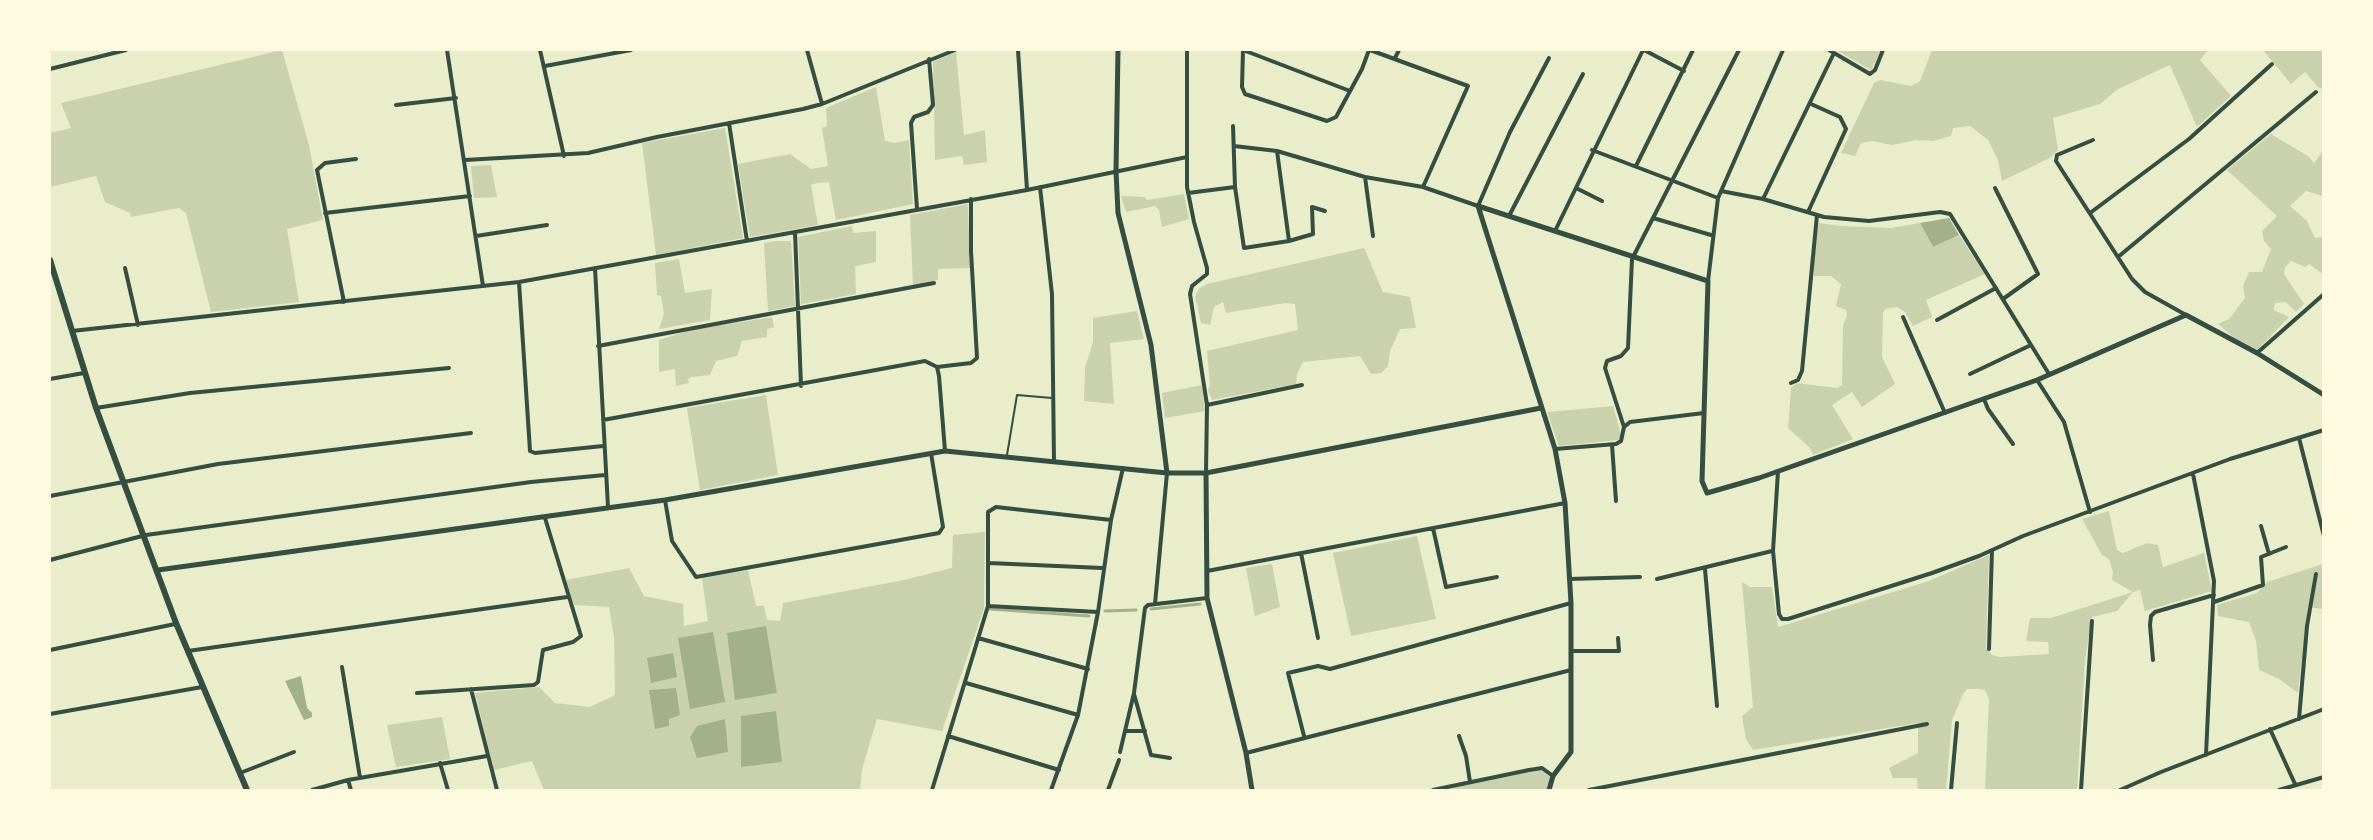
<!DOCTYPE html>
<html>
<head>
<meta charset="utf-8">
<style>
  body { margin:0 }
  #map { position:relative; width:2373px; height:840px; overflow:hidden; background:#e9edc9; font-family:"Archivo Narrow",sans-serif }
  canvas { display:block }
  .frame { position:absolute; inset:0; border:51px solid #fefae0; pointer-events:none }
</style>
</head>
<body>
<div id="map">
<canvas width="2373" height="840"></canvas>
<div class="frame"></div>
</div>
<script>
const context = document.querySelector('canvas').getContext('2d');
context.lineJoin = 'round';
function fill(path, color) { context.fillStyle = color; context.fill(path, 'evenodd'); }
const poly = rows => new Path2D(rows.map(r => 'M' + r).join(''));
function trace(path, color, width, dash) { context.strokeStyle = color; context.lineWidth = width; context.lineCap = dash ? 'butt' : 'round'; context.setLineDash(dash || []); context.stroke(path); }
const green = poly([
  [282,50,309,145,323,220,287,229,299,302,211,312,186,213,179,208,131,217,130,213,105,202,96,176,50,187,50,133,71,128,61,103],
  [1836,50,1881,50,1871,70],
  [1932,50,2208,50,2200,60,2231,96,2197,127,2170,65,2118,89,2100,104,2053,118,2058,150,2050,158,2002,181,1998,160,1988,140,1970,126,1953,128,1951,136,1933,141,1916,140,1892,145,1872,141,1861,143,1855,156,1841,153,1874,83,1880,80,1911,86,1920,81],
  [2263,50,2323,50,2323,89,2318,87,2305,72,2291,84],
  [956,52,964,135,985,130,987,162,964,165,962,156,935,160,933,62],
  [876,87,885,141,895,143,909,140,913,204,836,220,829,182,817,183,811,185,818,225,750,237,738,164,790,154,811,169,828,166,822,128,827,126,826,108],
  [725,128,743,238,656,255,642,143],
  [2271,134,2308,156,2314,163,2324,149,2323,196,2306,191,2290,206,2307,221,2315,238,2323,237,2323,274,2309,264,2305,267,2291,261,2285,267,2284,274,2304,304,2296,312,2286,302,2275,303,2274,310,2289,317,2257,350,2233,337,2218,324,2229,319,2245,298,2243,286,2249,272,2262,272,2271,249,2264,241,2262,231,2277,216,2227,170],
  [491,165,497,197,474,198,471,166],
  [1184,194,1189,219,1162,227,1159,210,1155,206,1126,212,1121,196,1145,197,1147,200],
  [968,204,970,268,938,269,938,280,913,285,910,215],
  [1819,223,1841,226,1891,228,1920,223,1933,247,1959,235,1985,274,1926,300,1932,317,1913,326,1905,312,1897,307,1885,309,1883,313,1882,357,1895,384,1862,407,1852,392,1832,405,1853,439,1813,455,1810,448,1788,428,1791,388,1796,383,1837,388,1842,385,1843,326,1847,315,1846,310,1836,306,1841,284,1831,276,1814,276,1814,249],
  [852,226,853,233,876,231,876,262,855,266,856,294,801,304,798,237],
  [776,241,791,241,795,306,768,311,764,243],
  [1364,248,1383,292,1410,297,1416,328,1400,329,1390,351,1388,366,1381,373,1371,374,1360,356,1303,362,1297,374,1296,384,1212,400,1208,390,1210,385,1207,351,1298,330,1295,304,1285,303,1226,313,1223,302,1214,307,1210,325,1201,323,1195,296,1200,288,1207,284],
  [679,259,685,293,712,289,710,320,659,329,664,314,661,296,657,295,655,263],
  [1137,311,1144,339,1110,343,1114,404,1084,401,1085,368,1093,342,1093,318],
  [772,317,774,327,767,329,767,337,742,341,737,356,716,361,710,375,691,377,688,379,689,383,676,386,675,369,659,372,659,340,691,330],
  [1202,385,1205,411,1165,418,1162,393],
  [766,395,778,475,700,490,687,408],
  [1613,406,1621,434,1618,440,1559,446,1547,412],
  [2109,511,2117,550,2123,553,2147,543,2158,545,2163,567,2204,553,2212,591,2145,611,2140,590,2133,592,2117,611,2092,617,2085,660,2077,790,1985,790,1989,699,1985,690,1979,689,1967,689,1963,694,1952,720,1946,790,1918,790,1917,778,1893,778,1889,768,1918,753,1918,723,1753,750,1746,739,1742,716,1753,707,1742,582,1750,587,1772,587,1778,627,1926,582,1989,555,1986,648,1992,655,2000,657,2049,654,2048,642,2026,641,2030,618,2051,618,2133,592,2112,580,2113,572,2109,559,2102,555,2082,519],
  [985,532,984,608,942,731,877,719,862,769,860,790,544,790,532,761,494,770,475,693,539,687,555,703,590,707,615,695,614,637,609,607,574,605,566,580,629,568,644,596,683,604,684,626,708,621,702,578,748,570,756,606,764,606,767,620,780,621,783,603,904,580,952,568,953,535],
  [1417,536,1436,619,1351,636,1333,553],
  [1272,564,1280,607,1255,616,1246,568],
  [2323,564,2323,609,2308,607,2298,693,2279,679,2259,670,2256,641,2249,622,2218,616,2217,605,2257,593,2267,582],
  [442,717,450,759,396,767,387,725],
  [1542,768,1553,776,1549,790,1447,790,1491,777]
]);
const water = poly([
  [1949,218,1959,235,1933,247,1920,223],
  [766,626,777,693,735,700,727,633],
  [713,632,725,702,690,709,678,638],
  [673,653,677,677,651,683,647,658],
  [301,676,307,708,312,713,312,717,304,720,285,681],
  [676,688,680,715,669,719,669,726,655,729,649,690],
  [776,711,782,762,741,767,741,716],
  [725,719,728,752,697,758,690,737,697,726]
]);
const stream = poly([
  [990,609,1089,616],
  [1151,609,1200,604],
  [1105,611,1136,610]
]);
const service = poly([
  [1007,455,1017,395,1052,398]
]);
const minor = poly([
  [447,50,483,286],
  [540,50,564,156],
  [807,50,822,104],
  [1018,50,1027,190],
  [1187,50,1187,187,1194,222,1207,268,1207,274,1192,286,1190,294,1207,405,1206,473],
  [1243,50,1242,87,1245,94,1327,121,1336,117,1362,69,1369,50],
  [1243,50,1350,91],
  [1370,50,1468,86,1423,187],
  [1644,50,1684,71],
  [1829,50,1870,74,1875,70,1883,50],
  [1395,58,1399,50],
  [545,66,631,50],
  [50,69,126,50],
  [396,105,456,98],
  [729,123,747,241],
  [1233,126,1235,187,1244,248,1289,241,1277,151],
  [2093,140,2057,155,2056,161,2132,279,2145,292,2186,315],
  [1234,146,1277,151,1365,177,1423,187,1478,206,1510,132,1549,58],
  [1592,150,1718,198],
  [465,160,588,153,657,137,803,109,822,104,955,50],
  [1636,166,1693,50],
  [1365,177,1373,236],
  [1040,187,1052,294,1054,462],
  [1576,188,1602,201],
  [1995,188,2038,274,2003,299],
  [1721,191,1763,199,1824,217,1869,221,1940,212,1950,214,2049,374],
  [1188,193,1235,187],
  [1763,199,1834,53],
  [917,209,911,123,914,117,928,112,933,105,929,59],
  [1808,212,1846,129,1840,117,1811,104],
  [325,213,470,196],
  [2090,213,2189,139,2272,64],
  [1509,216,1583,74],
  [1653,218,1711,235],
  [1555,231,1643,50],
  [795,232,801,386],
  [476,236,547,225],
  [1289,241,1313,234,1312,207,1325,211],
  [2118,257,2316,92],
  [125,268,138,325],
  [595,268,608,507],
  [1708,281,1718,198,1783,50],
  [519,282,530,451,535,453,603,446],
  [344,302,317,170,325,163,356,159],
  [1903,317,1945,413],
  [1937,320,1996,288],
  [72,331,519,282,1027,190,1187,157],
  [598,346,934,283],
  [2257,353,2324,294],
  [937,367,971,363,977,358,971,251,971,199],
  [1970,374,2031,345],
  [50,379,84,373],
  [2037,380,2064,422,2090,512],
  [1791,383,1798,380,1802,371,1817,215],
  [1984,399,1988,409,2013,444],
  [1207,405,1302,385],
  [96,408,190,393,449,368],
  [603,420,925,361,937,367,939,376,945,451],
  [1624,427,1605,368,1607,361,1621,356,1628,348,1632,259,1739,50],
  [2299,438,2324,536],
  [1612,445,1616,501],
  [1555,449,1616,444,1621,441,1624,427,1630,422,1704,413],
  [1778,471,1773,551,1779,614,1782,619,1788,619,1932,573,1979,556,2023,536,2230,459,2324,430],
  [2193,474,2214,581,2206,755],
  [50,496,218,464,471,433],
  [665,500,672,541,696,577,939,533,943,527,931,453],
  [2261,526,2269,554],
  [1433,528,1446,587,1497,577],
  [1301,553,1318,638],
  [50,560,146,535,531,482,605,475],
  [989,563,1102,568],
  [1705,569,1717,706],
  [1207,571,1565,503],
  [1569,579,1640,577],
  [1657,579,1772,551],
  [2214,602,2263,585,2261,557,2286,547],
  [1155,604,1167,473],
  [988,606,1098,612],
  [978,638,1088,669],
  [1989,649,1992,550],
  [50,650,175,624],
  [188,651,567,597],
  [1571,651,1619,651,1618,638],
  [2153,660,2150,625,2151,616,2155,612,2214,595],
  [342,667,360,778],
  [966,683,1078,715],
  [471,689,497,790],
  [417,693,534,685,538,682,543,650,573,642,581,636,545,518],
  [1134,694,1151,755,1170,758],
  [50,714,202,687],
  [2299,719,2307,626,2316,574],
  [2270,729,2295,784],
  [1125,731,1145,731],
  [948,736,1059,770],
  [1304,736,1288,673,1318,666,1330,669,1571,603],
  [1459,736,1466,756,1470,782],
  [1120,752,1134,693,1145,608,1148,605,1207,598],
  [1246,753,1571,670],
  [440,763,448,790],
  [240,773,294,752],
  [348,780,351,790],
  [312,790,348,780,487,756],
  [932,790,988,606,988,512,996,507,1111,520],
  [1051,790,1078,715,1098,612,1111,520,1123,468],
  [1108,790,1119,760],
  [1433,790,1529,770,1542,768,1553,776],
  [1589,790,1927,724],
  [1951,790,1957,723],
  [2081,790,2092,621],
  [2120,790,2161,772,2324,709],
  [2279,790,2324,777]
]);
const tertiary = poly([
  [1118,50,1116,171,1118,213,1151,345,1167,473],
  [1478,206,1708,281,1702,481,1707,493,1759,478,2037,380,2186,315,2257,353,2324,395],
  [1478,206,1555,449,1565,503,1571,603,1571,752,1553,776,1549,790],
  [1206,473,1207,598,1246,753,1252,790],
  [158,570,665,500,945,451,1167,473,1206,473,1541,408]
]);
const secondary = poly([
  [50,260,96,408,176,623,247,790]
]);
fill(green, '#cad2ad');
fill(water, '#a3b18a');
trace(stream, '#a3b18a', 3);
trace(service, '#344e41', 2);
trace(minor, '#344e41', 4);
trace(tertiary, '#344e41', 5);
trace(secondary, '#344e41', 6);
</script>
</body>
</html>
